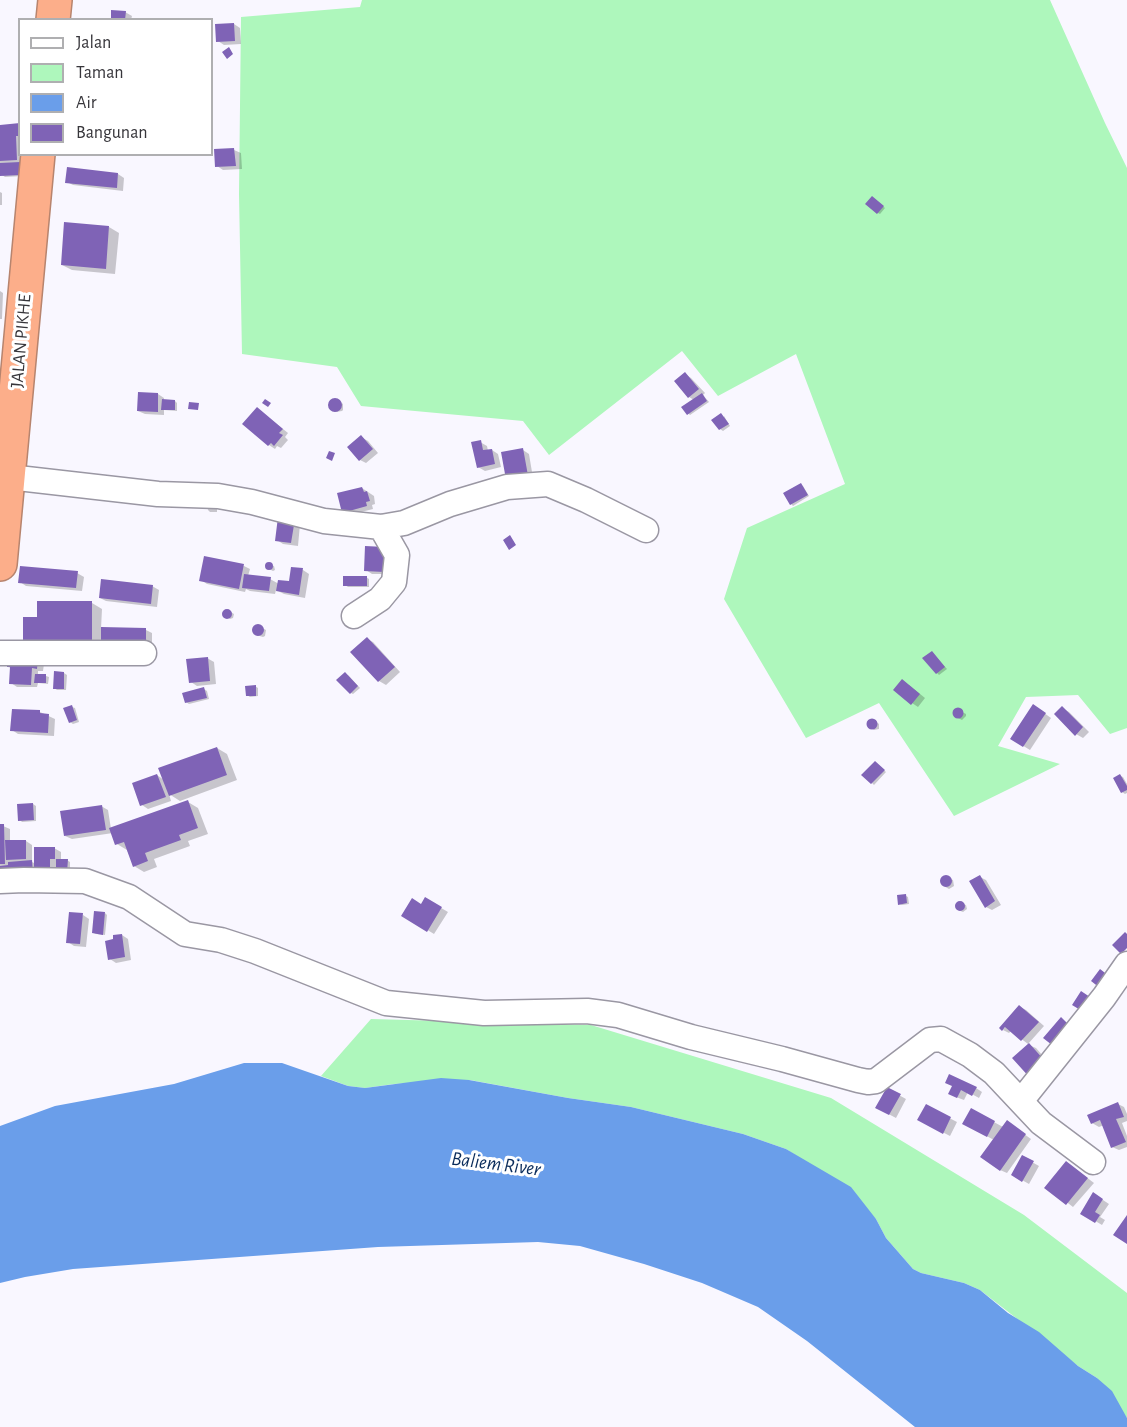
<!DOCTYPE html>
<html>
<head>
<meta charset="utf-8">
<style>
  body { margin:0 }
  #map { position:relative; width:1127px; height:1427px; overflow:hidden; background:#f9f7ff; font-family:"Alegreya Sans",sans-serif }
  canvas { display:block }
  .legend { position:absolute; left:18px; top:18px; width:195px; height:138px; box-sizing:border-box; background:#fff; border:2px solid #afafb1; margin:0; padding:8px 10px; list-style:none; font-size:18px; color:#37363b }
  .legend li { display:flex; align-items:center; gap:12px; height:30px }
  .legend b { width:30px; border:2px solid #afafb1 }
</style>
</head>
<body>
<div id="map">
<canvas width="1127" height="1427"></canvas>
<ul class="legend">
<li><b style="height:8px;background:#fff"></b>Jalan</li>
<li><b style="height:16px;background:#aef7bc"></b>Taman</li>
<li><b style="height:16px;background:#6a9eea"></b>Air</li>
<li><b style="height:16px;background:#7f63b6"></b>Bangunan</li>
</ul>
</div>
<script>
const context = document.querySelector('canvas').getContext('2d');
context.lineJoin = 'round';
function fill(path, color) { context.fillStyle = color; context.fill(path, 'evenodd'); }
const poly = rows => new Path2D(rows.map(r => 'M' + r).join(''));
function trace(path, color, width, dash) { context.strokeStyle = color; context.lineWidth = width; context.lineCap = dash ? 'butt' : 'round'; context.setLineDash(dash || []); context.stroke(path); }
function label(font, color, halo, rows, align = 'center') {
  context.font = font + ' "Alegreya Sans",sans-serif'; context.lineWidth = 6; context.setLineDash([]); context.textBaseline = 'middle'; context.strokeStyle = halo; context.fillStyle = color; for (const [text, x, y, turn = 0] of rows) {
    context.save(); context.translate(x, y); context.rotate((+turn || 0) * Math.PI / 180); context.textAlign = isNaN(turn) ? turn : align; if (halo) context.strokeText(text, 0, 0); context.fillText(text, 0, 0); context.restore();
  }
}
const green = poly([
  [362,0,1050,0,1105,123,1127,168,1127,728,1110,734,1078,695,1026,697,998,746,1060,764,954,816,879,703,806,738,724,599,747,528,845,484,796,354,718,396,682,351,549,455,523,421,361,406,337,367,242,354,239,194,241,17,360,7],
  [371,1019,591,1025,831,1098,1024,1215,1127,1293,1127,1418,1097,1378,1078,1366,980,1290,964,1283,921,1273,913,1269,886,1238,876,1219,812,1166,786,1149,743,1134,631,1107,568,1098,470,1080,394,1084,365,1088,348,1086,321,1076]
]);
const water = poly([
  [244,1063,282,1063,348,1086,365,1088,441,1078,469,1080,568,1098,631,1107,743,1134,786,1149,851,1187,876,1219,886,1238,913,1269,921,1273,964,1283,980,1290,1008,1313,1039,1332,1078,1366,1097,1378,1112,1391,1127,1418,1127,1427,915,1427,807,1341,758,1307,702,1283,644,1264,580,1246,538,1242,378,1247,73,1269,25,1277,0,1283,0,1126,55,1106,174,1084]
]);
const shadow = poly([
  [125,12,132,16,131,20,112,20],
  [234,24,240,28,241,44,224,45,218,41],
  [19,125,20,154,26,154,23,176,5,177,2,175,0,167,0,139],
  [234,150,241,153,242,169,223,170,217,166],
  [118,174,124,178,123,191,73,185,67,182],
  [0,192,2,193,2,205,0,205],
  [875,200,885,208,880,214,878,213],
  [109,227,119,233,115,274,72,270,62,265],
  [0,291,3,293,2,319,0,319],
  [685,374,691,378,705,393,703,395,709,402,690,415,688,413,694,400,689,397,676,381],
  [139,393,158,394,164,398,164,401,175,401,177,403,177,411,164,410,164,415,145,414,138,411],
  [338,400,343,404,343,410,342,411,336,412,331,408,330,402,332,401],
  [263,413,288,433,285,437,288,440,281,448,277,446,275,449,269,445],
  [724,416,730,426,723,431,720,429],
  [361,437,368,441,378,453,366,463,360,460],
  [480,442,487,446,488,451,492,450,498,454,501,467,485,471,478,467],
  [523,450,529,454,534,484,503,453],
  [801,485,803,486,809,496,793,506,791,504],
  [362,488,374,496,375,504,372,505,373,509,349,515,343,512],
  [207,506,217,507,217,512,210,512,208,510],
  [280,519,300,524,298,546,283,544,277,540],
  [391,552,390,574,372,574,366,570],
  [268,564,274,566,275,570,273,571,267,568,266,567],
  [244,566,250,569,248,576,270,579,279,584,290,583,293,568,303,570,309,574,305,598,284,594,276,590,275,594,250,591,246,589,245,592,207,584,201,580],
  [77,573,84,577,82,591,26,586,20,582],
  [366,577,369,579,369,587,348,587,345,585],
  [152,586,159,590,157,607,106,601,100,598],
  [92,603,102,609,101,629,146,630,152,633,152,650,101,645,38,618],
  [229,611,234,614,233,618,230,619,225,616,225,612],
  [257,625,266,630,265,636,263,637,256,635,253,629],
  [367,639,373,642,400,672,386,685,379,681,352,652],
  [932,652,947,669,939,675,937,673],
  [207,658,214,662,216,684,197,686,191,682],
  [44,664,43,671,38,671,38,676,46,676,49,677,48,684,38,683,37,687,17,687,11,683,11,668,8,667],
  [64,673,67,675,66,690,57,690,54,688],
  [348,675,360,688,353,694,351,693],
  [909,685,925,698,918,707,912,703],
  [255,686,258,688,258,696,250,697,247,695],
  [204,689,207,691,209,699,189,704,186,702],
  [72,707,75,708,79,722,73,724,70,722],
  [1062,708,1069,712,1089,732,1083,738,1076,734],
  [958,710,966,714,966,716,962,720,956,717,955,712],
  [1040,710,1051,718,1030,750,1012,739],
  [40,712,55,719,54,736,18,734,12,730],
  [874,720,879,724,879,729,874,730,868,724,869,722],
  [217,748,227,754,237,780,180,801,169,794,171,801,148,809,142,805,157,775,164,780],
  [878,765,886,772,874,785,872,783],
  [1120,776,1123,777,1127,784,1127,793,1125,794,1122,792],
  [188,802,198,808,208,834,188,841,190,846,154,859,157,867,144,872,134,866,127,850,117,844,113,833,72,839,65,836,101,806,108,810,111,829],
  [33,804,36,806,36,821,22,822,20,820],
  [0,826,3,826,10,829,10,841,26,841,32,845,32,862,36,864,54,848,61,852,61,860,67,860,70,862,70,873,0,867],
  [943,877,946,877,953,880,954,886,949,889,942,885,941,879],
  [980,877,986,880,1001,905,992,910,986,907],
  [906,896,908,897,909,904,902,905,899,904],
  [426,899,448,912,434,934,403,915,421,906],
  [957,903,962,904,966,905,967,909,963,912,958,910,956,905],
  [105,913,107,915,105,935,96,934,94,933],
  [83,915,89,919,86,947,74,946,68,942],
  [122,935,128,939,131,960,116,963,110,959],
  [1020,1007,1026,1010,1044,1026,1028,1044,1011,1031,1009,1033,1003,1030],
  [1029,1045,1036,1048,1050,1064,1045,1068],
  [954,1086,976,1088,982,1092,979,1098,968,1092,964,1100,956,1097],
  [888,1089,906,1099,896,1118,877,1108],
  [1118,1104,1124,1107,1127,1114,1127,1121,1122,1123,1127,1136,1127,1147,1119,1150,1112,1147,1104,1125,1099,1127,1092,1123],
  [926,1106,957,1122,950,1136,919,1120],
  [972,1110,1003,1127,1013,1126,1031,1139,1007,1173,1000,1170,994,1140,964,1124],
  [1023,1157,1039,1166,1029,1184,1013,1175],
  [1073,1167,1094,1183,1073,1207,1047,1187],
  [1094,1194,1109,1204,1100,1217,1105,1220,1102,1225,1082,1213]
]);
const building = poly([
  [111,10,126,11,125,20,111,20],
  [234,23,235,41,216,42,215,24],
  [229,47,233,54,227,59,222,52],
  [20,123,20,136,16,136,17,160,0,161,0,125],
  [234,148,236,166,215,167,214,149],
  [20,162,20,175,0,176,0,163],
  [67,167,118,173,117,188,65,183],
  [872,196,884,206,877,214,865,204],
  [64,222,109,226,106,269,61,265],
  [685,372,699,389,688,398,674,381],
  [138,392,158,393,158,412,137,411],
  [702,393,707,401,687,415,681,407],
  '328 405a7 7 0 1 1 14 0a7 7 0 1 1-14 0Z',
  [162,399,175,400,175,410,161,410],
  [265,399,271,403,268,407,262,403],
  [189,402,199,403,198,410,188,409],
  [257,407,283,429,279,433,283,435,274,446,271,443,268,446,242,424],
  [721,413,729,424,719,430,711,420],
  [361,435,373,449,359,461,347,447],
  [481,440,483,450,492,449,495,464,477,468,471,442],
  [523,448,529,481,507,485,501,452],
  [329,451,335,453,332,461,326,458],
  [801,483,808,495,790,505,783,493],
  [362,487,364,492,367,491,370,501,366,502,367,506,342,513,337,493],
  [278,517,295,519,291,543,275,541],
  [510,535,516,545,509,550,503,540],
  [365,546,385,547,384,572,364,571],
  [204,556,244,564,239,589,199,581],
  '265 566a4 4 0 1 1 8 0a4 4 0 1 1-8 0Z',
  [20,566,78,571,76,588,18,583],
  [291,567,303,568,299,595,276,591,278,580,289,581],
  [244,574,271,577,269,591,242,588],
  [343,576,367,576,367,586,343,586],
  [101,579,153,585,151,604,99,598],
  [37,601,92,601,92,648,23,648,23,617,37,617],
  '222 614a5 5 0 1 1 10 0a5 5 0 1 1-10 0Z',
  '252 630a6 6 0 1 1 12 0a6 6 0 1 1-12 0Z',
  [101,627,146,628,146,647,101,647],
  [367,637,395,667,378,682,350,652],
  [932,651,945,667,936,674,922,658],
  [208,657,210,681,189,683,186,659],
  [7,658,38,659,37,669,32,668,31,685,9,684,10,667,7,667],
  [54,671,64,672,64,689,53,689],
  [345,672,358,686,350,694,336,680],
  [35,674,46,674,46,683,34,683],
  [902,679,920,694,911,705,893,690],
  [256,685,256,696,246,696,245,686],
  [204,687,207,698,185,703,182,693],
  [1033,704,1046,713,1023,747,1010,739],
  [72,705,77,720,69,723,63,708],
  [1062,706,1083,727,1075,736,1054,714],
  '952.5 713a5.5 5.5 0 1 1 11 0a5.5 5.5 0 1 1-11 0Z',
  [12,709,40,710,40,713,49,714,48,733,10,731],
  '866.5 724a5.5 5.5 0 1 1 11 0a5.5 5.5 0 1 1-11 0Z',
  [217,747,227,775,169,796,158,768],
  [875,761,885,770,871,784,861,775],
  [157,774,166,797,140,806,132,783],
  [1120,774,1127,786,1127,790,1121,793,1113,778],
  [188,800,198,828,179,835,181,840,145,853,148,861,133,867,124,842,115,845,109,828],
  [33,803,34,820,18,821,17,804],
  [102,805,106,830,64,836,60,811],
  [0,824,4,824,5,864,0,864],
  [5,840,26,840,26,859,6,860],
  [34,847,55,847,55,859,50,859,50,872,34,872],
  [56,859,68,859,67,873,56,872],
  [32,860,33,874,0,876,0,866,8,865,8,862],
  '940 881a6 6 0 1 1 12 0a6 6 0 1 1-12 0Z',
  [980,875,995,901,985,908,969,881],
  [906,894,907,903,898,905,897,895],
  [425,897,442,907,427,932,401,916,412,898,421,904],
  '955 906a5 5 0 1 1 10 0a5 5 0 1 1-10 0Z',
  [94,911,105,912,103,935,92,933],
  [69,912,83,913,80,944,66,943],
  [1125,932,1127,934,1127,948,1121,954,1112,945],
  [122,934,125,957,108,960,105,941,113,939,113,935],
  [1100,969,1109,976,1100,988,1091,981],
  [1081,991,1090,997,1082,1011,1072,1005],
  [1019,1005,1039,1022,1021,1041,1005,1027,1002,1031,999,1028],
  [1061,1017,1069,1025,1052,1045,1043,1038],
  [1029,1043,1044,1060,1031,1079,1012,1058],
  [949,1074,977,1087,972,1096,961,1090,957,1098,948,1094,952,1086,945,1083],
  [887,1087,901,1094,889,1115,875,1108],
  [1118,1102,1124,1117,1116,1119,1126,1142,1111,1148,1100,1120,1091,1124,1087,1115],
  [926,1104,951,1117,943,1134,917,1120],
  [971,1108,995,1121,987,1137,962,1124],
  [1007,1120,1026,1134,1000,1171,980,1157],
  [1022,1155,1034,1161,1022,1182,1011,1175],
  [1066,1161,1088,1178,1066,1205,1044,1188],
  [1093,1192,1103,1199,1095,1212,1100,1215,1095,1223,1080,1214],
  [1127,1215,1127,1244,1113,1235]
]);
const minor = poly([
  [9,477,158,494,218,496,252,502,324,521,381,527,404,523,450,504,507,487,548,484,586,500,646,530],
  [354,616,380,599,394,582,397,555,381,527],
  [0,653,144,653],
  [0,881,24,880,85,881,129,897,185,934,221,940,255,951,386,1003,484,1013,587,1011,618,1015,691,1037,782,1059,858,1080,868,1082,876,1081,930,1040,941,1039,970,1055,994,1073,1041,1123,1093,1162],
  [1021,1101,1104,997,1127,964]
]);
const highway = poly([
  [53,20,55,0],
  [0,564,38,154]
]);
const streetNames = [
  ["JALAN PIKHE",21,341,-85]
];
const waterNames = [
  ["Baliem River",496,1164,7]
];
fill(green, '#aef7bc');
fill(water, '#6a9eea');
fill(shadow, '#0003');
fill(building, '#7f63b6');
trace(minor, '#9a97a3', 27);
trace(highway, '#b7846e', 36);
trace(minor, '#fff', 24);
trace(highway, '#fcae8a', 33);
label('18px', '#37363b', '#fff', streetNames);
label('italic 20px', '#0a2c5b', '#fff', waterNames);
</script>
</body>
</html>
